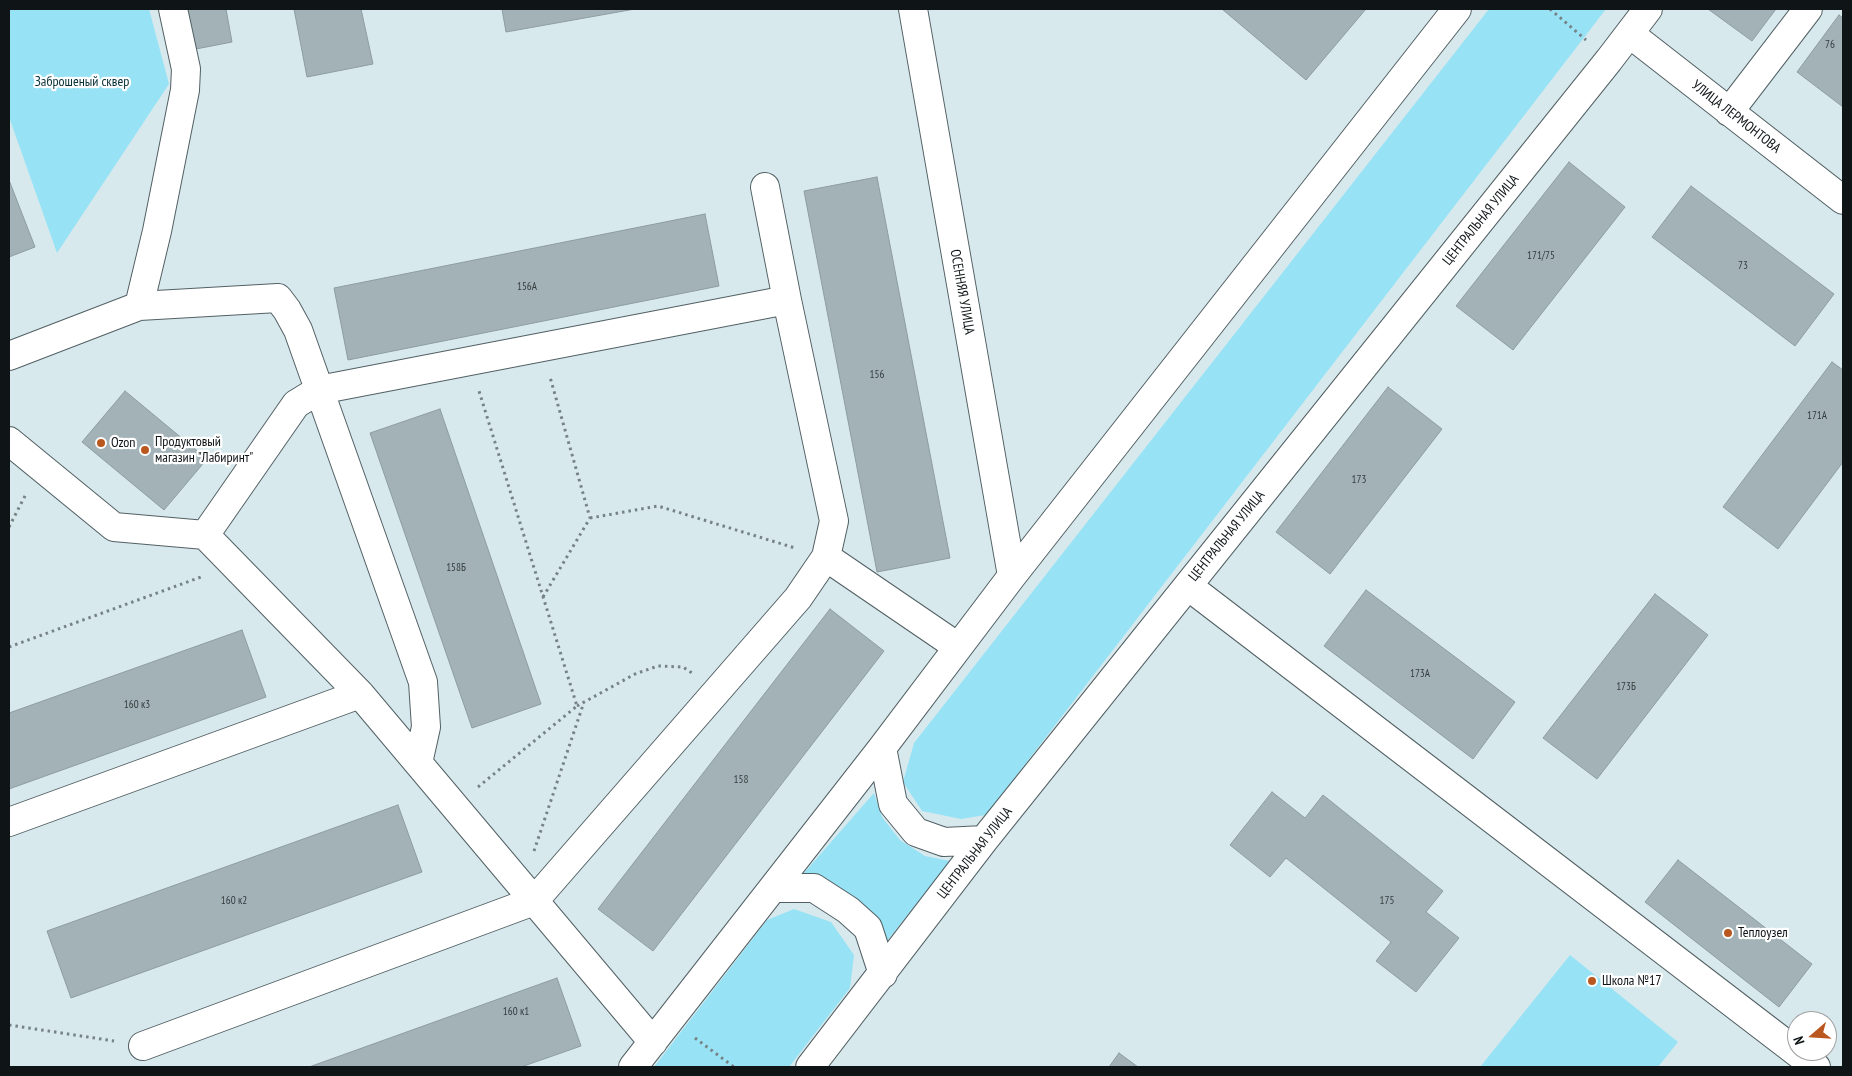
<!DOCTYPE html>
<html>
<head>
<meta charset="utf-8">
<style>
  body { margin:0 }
  #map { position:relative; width:1852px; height:1076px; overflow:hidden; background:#d8e9ed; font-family:"PT Sans Narrow",sans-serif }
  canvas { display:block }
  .frame { position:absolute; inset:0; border:10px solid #0f1517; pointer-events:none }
  .north { position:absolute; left:1787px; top:1011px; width:50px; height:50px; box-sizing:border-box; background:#fff; border:1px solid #9fa1a2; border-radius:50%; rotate:251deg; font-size:14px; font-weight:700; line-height:20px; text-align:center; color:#0f1517 }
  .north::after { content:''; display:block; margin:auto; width:18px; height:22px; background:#ba571f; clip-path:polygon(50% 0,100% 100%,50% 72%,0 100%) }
</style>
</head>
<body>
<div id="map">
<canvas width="1852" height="1076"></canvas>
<div class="frame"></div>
<div class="north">N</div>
</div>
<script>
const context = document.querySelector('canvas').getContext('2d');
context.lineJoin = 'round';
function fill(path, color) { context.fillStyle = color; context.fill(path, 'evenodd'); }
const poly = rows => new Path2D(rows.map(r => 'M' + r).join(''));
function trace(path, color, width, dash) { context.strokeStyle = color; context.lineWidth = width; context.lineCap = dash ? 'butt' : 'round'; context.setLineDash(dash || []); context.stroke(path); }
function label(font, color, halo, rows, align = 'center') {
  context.font = font + ' "PT Sans Narrow",sans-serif'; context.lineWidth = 4.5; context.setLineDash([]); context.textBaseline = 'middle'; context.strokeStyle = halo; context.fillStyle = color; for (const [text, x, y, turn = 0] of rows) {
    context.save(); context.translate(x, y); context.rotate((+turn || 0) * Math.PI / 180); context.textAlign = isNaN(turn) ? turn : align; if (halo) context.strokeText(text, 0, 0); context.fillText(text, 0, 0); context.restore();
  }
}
const green = poly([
  [9,9,149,9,169,84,57,253,9,117],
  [1489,9,1606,9,986,815,961,819,922,811,903,782,914,743],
  [874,793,882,817,900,840,925,856,950,861,887,941,877,923,856,899,830,883,803,874],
  [794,909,831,922,854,955,850,988,789,1067,654,1067,767,920],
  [1570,955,1678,1042,1658,1067,1480,1067]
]);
const building = poly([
  [187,9,226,9,232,42,196,49,187,9],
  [294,9,361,9,373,64,307,77,294,9],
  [502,9,635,9,506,32,502,9],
  [1222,9,1366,9,1306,80,1222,9],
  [1708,9,1776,9,1752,41,1708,9],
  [1839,15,1843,18,1843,107,1797,72,1839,15],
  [1569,162,1625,207,1513,350,1456,306,1569,162],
  [877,177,950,558,877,572,804,191,877,177],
  [9,180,35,247,9,257,9,180],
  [1691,186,1834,294,1795,346,1652,237,1691,186],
  [705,214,719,286,348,360,334,288,705,214],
  [1832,362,1843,370,1843,462,1778,549,1723,507,1832,362],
  [1388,387,1442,429,1330,574,1276,532,1388,387],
  [125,391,207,459,164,510,82,442,125,391],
  [440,409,541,704,472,728,370,433,440,409],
  [1366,590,1515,702,1473,759,1324,646,1366,590],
  [1655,594,1708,635,1597,779,1543,738,1655,594],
  [830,609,884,651,653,951,598,909,830,609],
  [242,630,266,697,9,789,9,713,242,630],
  [1272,792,1305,818,1323,795,1443,891,1426,912,1459,938,1416,992,1376,961,1391,942,1286,858,1270,877,1230,845,1272,792],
  [398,805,422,872,71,998,47,931,398,805],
  [1678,860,1812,964,1779,1007,1645,902,1678,860],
  [557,978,581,1046,521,1067,309,1067,557,978],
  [1119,1053,1138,1067,1109,1067,1119,1053]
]);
const path = poly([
  [1550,9,1586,40],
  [590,518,658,506,795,548],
  [9,527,26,494],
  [543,597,590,518,550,377],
  [9,647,201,577],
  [577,706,635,674,658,666,683,667,692,673],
  [478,787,577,706,479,391],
  [534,851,584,702],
  [9,1025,114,1041],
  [695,1038,734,1067]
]);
const minor = poly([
  [913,9,1012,576],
  [1630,34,1843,200],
  [1729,112,1808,9],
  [765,187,787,300],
  [139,306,278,298,287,310,298,330,423,682,426,727,418,763],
  [9,356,139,306,157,231,185,90,186,69,173,9],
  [9,441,114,527,205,535,360,694,653,1042],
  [826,557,958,647],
  [1188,586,1816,1067],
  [882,748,893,804,916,832,944,842,984,840],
  [9,822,360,694],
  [773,888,814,888,848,910,868,928,883,974],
  [143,1046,534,901,798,598,826,557,834,521,787,300,319,390,296,404,205,535],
  [633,1067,882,748,1012,576,1457,9],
  [810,1067,984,840,1609,60,1648,9]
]);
const markers = [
  [101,443,5,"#ba571f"],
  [145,450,5,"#ba571f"],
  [1728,933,5,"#ba571f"],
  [1592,981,5,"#ba571f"]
];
const numberNames = [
  ["76",1830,45],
  ["171/75",1541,256],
  ["73",1743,266],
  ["156А",527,287],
  ["156",877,375],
  ["171А",1817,416],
  ["173",1359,480],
  ["158Б",456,568],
  ["173А",1420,674],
  ["173Б",1626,687],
  ["160 к3",137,705],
  ["158",741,780],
  ["160 к2",234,901],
  ["175",1387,901],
  ["160 к1",516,1012]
];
const parkNames = [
  ["Заброшеный сквер",82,82]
];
const streetNames = [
  ["УЛИЦА ЛЕРМОНТОВА",1736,117,38],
  ["ЦЕНТРАЛЬНАЯ УЛИЦА",1481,220,-51],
  ["ОСЕННЯЯ УЛИЦА",962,292,80],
  ["ЦЕНТРАЛЬНАЯ УЛИЦА",1227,536,-51],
  ["ЦЕНТРАЛЬНАЯ УЛИЦА",975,853,-52]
];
const poiNames = [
  ["Продуктовый",155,442],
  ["магазин \"Лабиринт\"",155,458],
  ["Ozon",111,443],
  ["Теплоузел",1738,933],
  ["Школа №17",1602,981]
];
fill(green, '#97e3f5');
fill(building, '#a2b2b6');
trace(building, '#8d9ca0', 1);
trace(minor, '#526064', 30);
trace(path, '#768285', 3, [2.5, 4]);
trace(minor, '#fff', 28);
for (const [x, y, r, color] of markers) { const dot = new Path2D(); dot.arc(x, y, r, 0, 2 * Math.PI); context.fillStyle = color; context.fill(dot); trace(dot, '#fff', 2); }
label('11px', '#343c3f', null, numberNames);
label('14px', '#073038', '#fff', parkNames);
label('14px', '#0f1517', '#fff', streetNames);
label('14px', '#0f1517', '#fff', poiNames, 'left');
</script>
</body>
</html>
